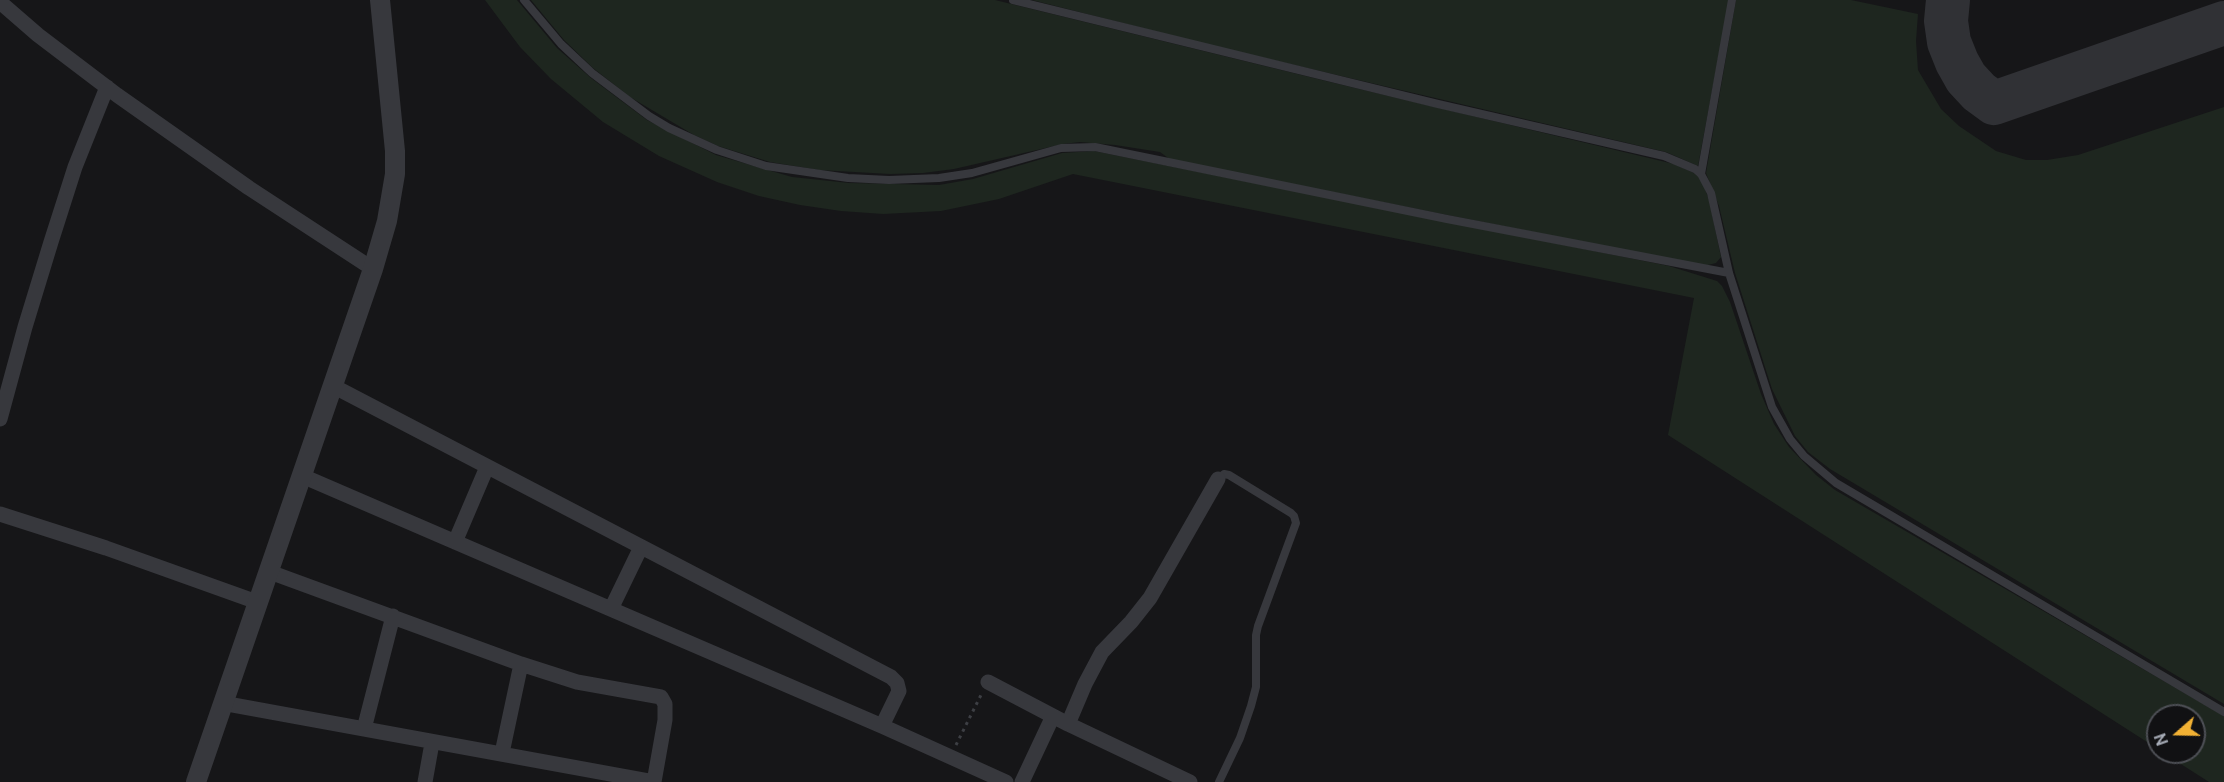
<!DOCTYPE html>
<html>
<head>
<meta charset="utf-8">
<style>
  body { margin:0 }
  #map { position:relative; width:2224px; height:782px; overflow:hidden; background:#161618; font-family:Ubuntu,sans-serif }
  canvas { display:block }
  .north { position:absolute; left:2146px; top:704px; width:60px; height:60px; box-sizing:border-box; background:#111113; border:2px solid #4d4f55; border-radius:50%; rotate:250deg; font-size:16px; font-weight:700; line-height:24px; text-align:center; color:#a8adb8 }
  .north::after { content:''; display:block; margin:auto; width:21px; height:27px; background:#f2b134; clip-path:polygon(50% 0,100% 100%,50% 72%,0 100%) }
</style>
</head>
<body>
<div id="map">
<canvas width="2224" height="782"></canvas>
<div class="north">N</div>
</div>
<script>
const context = document.querySelector('canvas').getContext('2d');
context.lineJoin = 'round';
function fill(path, color) { context.fillStyle = color; context.fill(path, 'evenodd'); }
const poly = rows => new Path2D(rows.map(r => 'M' + r).join(''));
function trace(path, color, width, dash) { context.strokeStyle = color; context.lineWidth = width; context.lineCap = dash ? 'butt' : 'round'; context.setLineDash(dash || []); context.stroke(path); }
const green = poly([
  [485,0,517,0,557,48,591,78,647,120,716,155,792,177,849,183,939,185,973,179,1062,153,1094,151,1669,266,1717,281,1722,286,1730,302,1761,394,1774,424,1789,447,1816,475,1835,490,2224,716,2224,782,2209,782,2162,752,2194,752,2194,716,2158,716,2158,749,1668,435,1694,298,1073,174,999,199,941,211,883,214,841,211,800,205,759,196,717,182,659,156,603,122,551,79,520,47],
  [531,0,995,0,1326,81,1674,164,1692,172,1698,176,1704,186,1709,200,1721,257,1716,263,1704,266,1171,160,1160,152,1115,145,1080,142,1063,144,954,169,923,173,890,174,819,170,770,162,718,146,694,135,630,97,593,68,564,40],
  [1032,0,1729,0,1698,166,1666,152,1213,46],
  [1736,0,1851,0,1918,14,1916,41,1918,70,1941,109,1959,126,1996,151,2026,160,2047,160,2078,155,2224,107,2224,704,1830,469,1808,452,1795,436,1772,389,1735,273,1719,206,1706,173]
]);
const taxiway = poly([
  [1948,0,1946,21,1949,42,1957,62,1966,78,1979,92,1994,103,2224,23]
]);
const path = poly([
  [956,745,981,695]
]);
const service = poly([
  [524,0,561,44,592,73,649,116,669,128,717,150,766,166,848,178,889,180,939,178,972,173,1061,148,1095,147,1447,219,1729,273],
  [1013,0,1438,104,1664,156,1695,169,1701,174,1711,193,1729,273,1772,407,1790,439,1804,456,1836,483,2224,712],
  [1701,174,1732,0],
  [1218,479,1224,474,1229,475,1291,513,1294,516,1296,523,1258,626,1256,635,1256,687,1251,706,1240,738,1219,782]
]);
const minor = poly([
  [0,2,38,35,117,95,249,188,373,269],
  [331,385,891,677,897,683,899,691,882,726],
  [0,419,25,327,51,242,75,167,107,87],
  [300,475,882,726,1006,782],
  [0,514,106,548,257,602],
  [455,542,487,467],
  [267,571,521,664,577,682,661,697,665,704,665,720,654,782],
  [611,609,641,547],
  [988,682,1068,724,1190,782],
  [222,703,654,782],
  [1068,724,1085,684,1102,652,1131,622,1150,598,1218,479],
  [364,729,393,616],
  [502,753,521,664],
  [425,782,432,743],
  [1022,782,1053,716]
]);
const tertiary = poly([
  [196,782,373,269,387,221,395,174,395,151,380,0]
]);
fill(green, '#1e261f');
trace(taxiway, '#303135', 44);
trace(path, '#3d3f44', 3, [3, 4.5]);
trace(service, '#37383d', 8);
trace(minor, '#37383d', 15);
trace(tertiary, '#37383d', 20);
</script>
</body>
</html>
